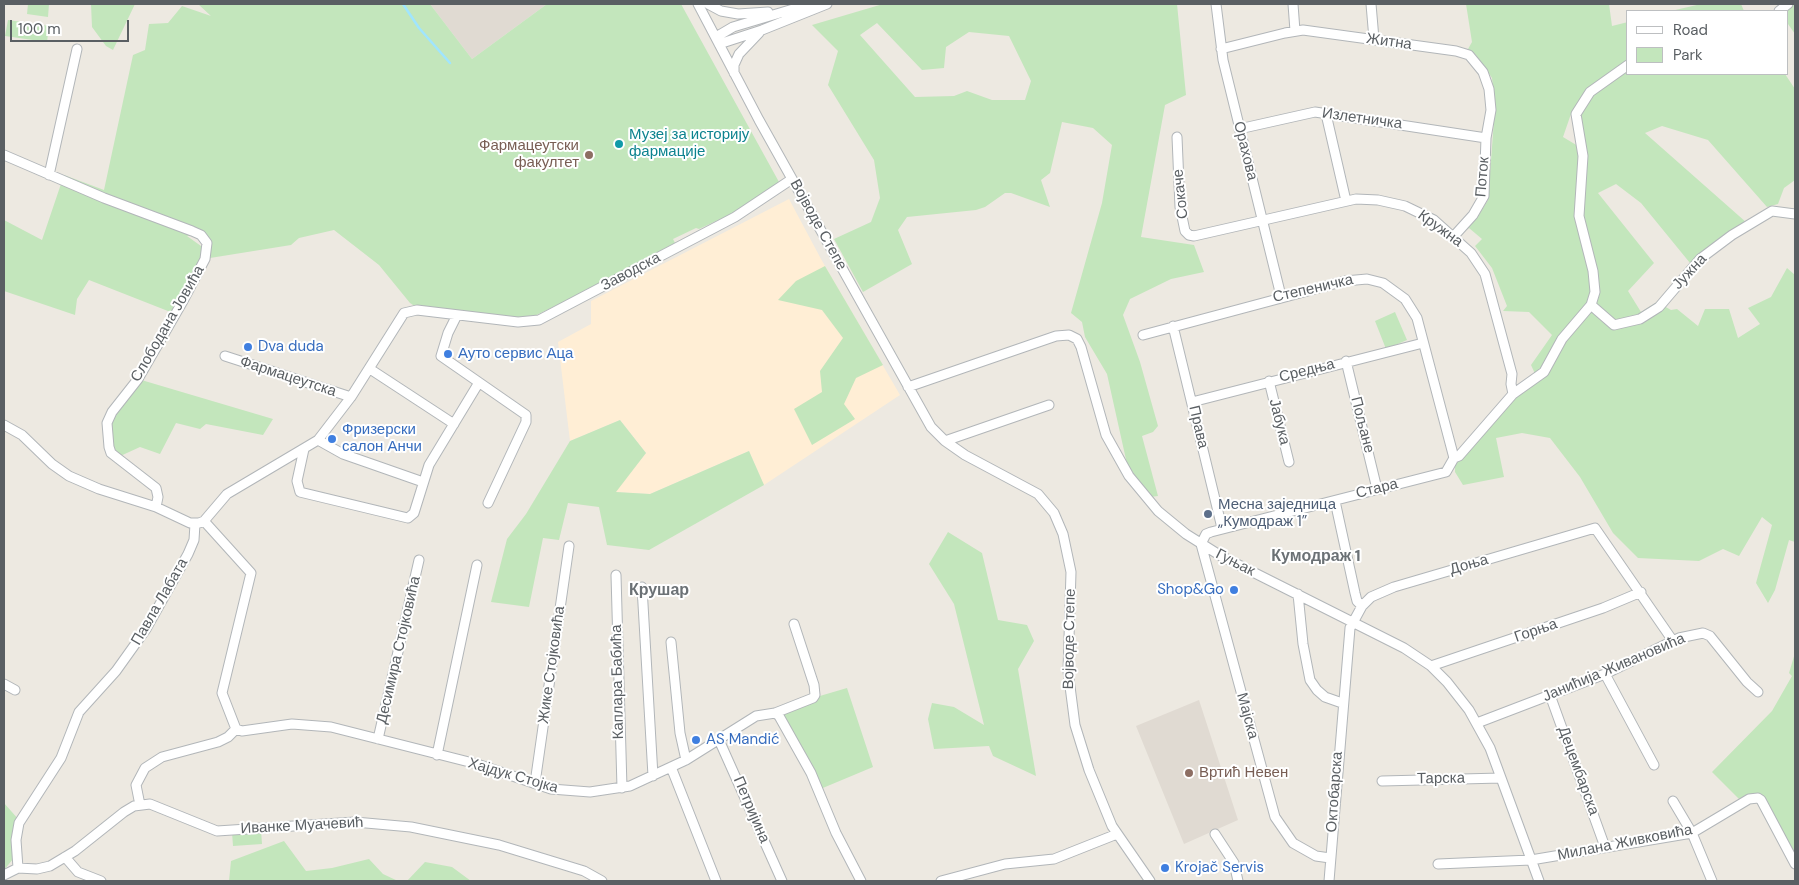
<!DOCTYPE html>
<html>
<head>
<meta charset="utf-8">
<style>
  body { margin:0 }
  #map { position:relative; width:1799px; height:885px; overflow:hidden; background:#ede9e1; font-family:"DM Sans",sans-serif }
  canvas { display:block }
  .frame { position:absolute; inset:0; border:5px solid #5a5f63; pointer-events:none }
  .legend { position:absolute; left:1626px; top:10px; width:162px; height:65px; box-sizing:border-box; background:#fff; border:1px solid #bdbfc1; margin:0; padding:6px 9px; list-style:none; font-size:15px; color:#5a5f63 }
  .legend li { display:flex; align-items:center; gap:10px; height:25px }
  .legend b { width:25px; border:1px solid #bdbfc1 }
  .scale { position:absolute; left:10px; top:20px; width:119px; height:22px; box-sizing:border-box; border:2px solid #5a5f63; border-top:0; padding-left:6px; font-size:15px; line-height:18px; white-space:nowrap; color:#5a5f63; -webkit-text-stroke:4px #fff; paint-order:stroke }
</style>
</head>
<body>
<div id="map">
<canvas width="1799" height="885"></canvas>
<div class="frame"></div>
<ul class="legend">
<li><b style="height:6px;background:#fff"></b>Road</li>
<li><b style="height:14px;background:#c3e6bc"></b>Park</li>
</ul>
<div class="scale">100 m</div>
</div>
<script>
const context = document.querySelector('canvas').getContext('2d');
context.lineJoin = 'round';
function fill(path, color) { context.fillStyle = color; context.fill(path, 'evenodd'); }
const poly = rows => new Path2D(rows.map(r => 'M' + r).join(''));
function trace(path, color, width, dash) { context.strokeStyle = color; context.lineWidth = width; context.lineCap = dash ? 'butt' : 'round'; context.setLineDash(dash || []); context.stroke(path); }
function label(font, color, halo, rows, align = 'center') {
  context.font = font + ' "DM Sans",sans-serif'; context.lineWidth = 4; context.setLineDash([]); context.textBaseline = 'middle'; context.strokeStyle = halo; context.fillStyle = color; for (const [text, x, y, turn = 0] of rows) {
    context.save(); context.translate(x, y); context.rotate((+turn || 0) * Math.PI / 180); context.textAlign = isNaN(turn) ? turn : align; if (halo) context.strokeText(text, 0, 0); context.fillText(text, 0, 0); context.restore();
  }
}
const commercial = poly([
  [789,199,821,259,900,395,764,485,749,451,650,494,615,492,646,453,620,420,570,441,558,342,591,324,591,301]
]);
const education = poly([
  [430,4,547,4,472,59],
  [1199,700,1238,820,1184,844,1136,726]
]);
const green = poly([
  [28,4,49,4,48,17,27,14],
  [91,4,135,4,113,50,106,46,92,27],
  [198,4,430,4,472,59,547,4,681,4,779,182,744,208,699,229,696,228,673,239,675,243,629,267,629,271,530,318,509,318,416,307,410,303,379,265,334,230,299,238,291,245,210,258,211,242,201,235,187,236,201,246,201,256,205,259,173,313,89,280,77,299,75,315,4,291,4,220,42,240,64,175,104,190,133,55,145,50,149,24,168,23,182,6,211,16],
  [883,4,1177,4,1186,95,1165,105,1141,237,1194,245,1204,272,1171,279,1130,299,1123,315,1140,362,1158,426,1153,432,1142,436,1158,496,1150,497,1127,464,1107,374,1085,337,1082,322,1071,313,1102,203,1112,145,1093,128,1062,122,1050,173,1041,180,1050,207,1011,193,1005,193,985,207,976,210,907,217,898,230,912,264,863,292,834,239,871,222,880,198,874,160,828,85,838,51,812,25],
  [877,23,922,70,944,68,946,47,969,32,1009,36,1031,81,1025,100,992,100,967,91,954,96,915,97,860,35],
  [1466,4,1609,4,1612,26,1628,22,1628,74,1785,74,1795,89,1795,180,1784,188,1778,204,1767,207,1708,140,1662,126,1645,133,1747,223,1690,263,1641,203,1616,184,1598,193,1654,263,1628,291,1641,312,1657,302,1671,310,1677,309,1698,326,1705,309,1729,309,1738,338,1760,324,1748,308,1771,297,1787,268,1795,275,1795,542,1789,540,1775,590,1768,603,1756,583,1772,525,1762,517,1739,556,1723,549,1699,561,1638,558,1613,533,1580,477,1550,438,1522,433,1496,438,1504,477,1463,485,1455,472,1455,464,1504,403,1537,378,1531,365,1552,335,1529,312,1503,311,1507,306,1492,268,1475,246,1482,239,1469,228,1463,233,1461,231,1477,218,1488,200,1495,107,1492,78,1476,55,1468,49,1472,42],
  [1585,97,1576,119,1588,157,1578,146,1563,137,1572,111],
  [1701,4,1741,4,1744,11,1671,11],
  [1785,4,1795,4,1795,34,1788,24,1788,11,1779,11],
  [8,20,49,26,47,42,5,36],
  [825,266,883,365,856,378,844,404,855,419,812,445,794,409,822,392,820,371,843,338,822,310,778,300,796,281],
  [1395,312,1407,340,1386,349,1375,321],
  [138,379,273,419,263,435,206,424,200,429,176,423,160,454,140,447,116,458,107,428],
  [620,420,646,453,616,492,650,494,749,451,764,485,649,550,607,545,599,507,568,503,559,540,543,538,529,607,491,602,507,539,526,514,570,441],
  [948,532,982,553,998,620,1027,625,1034,641,1018,669,1036,776,993,756,989,746,934,749,928,719,932,703,954,707,984,725,954,604,929,564],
  [1795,653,1795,861,1755,798,1741,801,1712,772,1772,711,1792,676,1789,673],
  [847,688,873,767,818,790,779,716,813,698],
  [4,803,19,820,13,826,13,859,4,870],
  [261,830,262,844,233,846,232,832],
  [284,841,306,871,332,868,369,859,383,874,398,881,229,881,231,861],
  [425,862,452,867,471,881,407,881]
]);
const stream = poly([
  [403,4,419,28,450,63]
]);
const minor = poly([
  [698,4,759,120,931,427,945,441,965,455,1038,494,1054,513,1063,534,1071,572,1068,671,1075,725,1089,770,1112,826,1150,881],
  [708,4,721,11,738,14,768,12],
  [1216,4,1223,60,1281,296],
  [1293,4,1295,31],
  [1371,4,1374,39],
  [1779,11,1788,4],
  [716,37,733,27,810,4],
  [719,44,762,30,827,4],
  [1221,49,1285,33,1303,30,1456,51,1469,55,1483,72,1489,89,1491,110,1486,138,1484,196,1473,215,1454,236],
  [734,73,734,65,739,54,759,33],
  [1326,114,1346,201],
  [1239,129,1315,112,1486,138],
  [1177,137,1180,207,1185,231,1189,235,1194,236,1356,199,1378,200,1405,206,1434,220,1471,253,1485,274,1512,374,1511,384,1513,394],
  [4,155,104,198,192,231,201,235,207,243,205,259,183,301,138,379,112,412,107,423,109,447,111,453,156,488,158,497,156,507],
  [49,175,77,49],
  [1591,305,1614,325,1640,319,1659,307,1700,259,1732,235,1772,211,1795,214],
  [457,315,448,333,441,356,526,415,526,422,488,503],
  [1173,326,1222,528],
  [1143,335,1345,281,1367,279,1383,283,1405,299,1417,318,1454,458],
  [225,356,351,397],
  [1346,361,1377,489],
  [370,369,454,424],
  [1269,381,1289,462],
  [908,387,1056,336,1069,335,1077,339,1081,347,1106,435,1129,476,1158,511,1186,534,1221,556,1404,648,1431,666,1447,682,1469,710,1490,748,1539,881],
  [1192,402,1423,343],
  [4,425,22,435,52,464,69,476,99,489,156,507,190,523,199,523,204,521,227,494,318,440,351,397,404,313,417,310,518,322,539,320,735,217,792,179],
  [318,440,343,454,423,482],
  [945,441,1049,405],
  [304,449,297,481,300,492,408,518,414,513,429,465,478,384],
  [1335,501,1355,593,1357,601,1362,606],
  [204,521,251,573,222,693,236,729,242,731,292,724,331,727,477,764,551,789,590,792,630,786,686,760,756,716,775,713,813,698,815,695,814,685,794,624],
  [1201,544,1206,534,1211,532,1446,472,1454,458,1459,456,1513,394,1544,372,1562,339,1591,305,1595,292,1593,271,1579,216,1583,156,1576,114,1590,92,1628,65],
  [1201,544,1275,817,1293,843,1316,856,1330,858],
  [616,575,622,788],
  [642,587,653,776],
  [1298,594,1303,644,1310,680,1317,690,1325,697,1342,703],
  [671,642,680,733,686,760],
  [1431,666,1603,608,1641,592],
  [1605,674,1654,765],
  [4,684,15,690],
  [1550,695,1605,847],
  [775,713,779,716,811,773,836,833,861,881],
  [1477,723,1605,674,1679,638,1703,633,1710,636,1747,682,1758,692],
  [378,739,419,560],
  [719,740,782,881],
  [437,755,477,565],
  [671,767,716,881],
  [1382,781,1501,778],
  [535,783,569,546],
  [1673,801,1692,833,1712,881],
  [140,805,136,785,145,768,162,757,218,742,228,737,236,729],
  [1215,834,1234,863,1238,881],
  [65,857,78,872,101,881],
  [1438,864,1531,860,1692,833,1749,799,1758,798,1761,800,1795,864],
  [18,868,37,869,50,866,75,851,124,812,134,806,150,804,217,831,355,822,411,827,499,845,584,871,602,881],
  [4,875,18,868,16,840,19,823,61,758,79,712,116,671,146,629,188,554,194,540,195,524],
  [941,881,1005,864,1054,859,1117,834],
  [1329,881,1350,628,1362,606,1371,597,1394,587,1595,528,1673,641]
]);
const markers = [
  [619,144,5,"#0f9aa8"],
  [589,155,5,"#8d6e63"],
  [248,347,5,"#3f7fe0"],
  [448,354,5,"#3f7fe0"],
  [332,439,5,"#3f7fe0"],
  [1208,514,5,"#5c6f8a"],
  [1234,590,5,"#3f7fe0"],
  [696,740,5,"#3f7fe0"],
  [1189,773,5,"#8d6e63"],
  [1165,868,5,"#3f7fe0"]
];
const streetNames = [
  ["Житна",1389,42,8],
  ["Излетничка",1362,119,8],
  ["Орахова",1245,151,76],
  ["Поток",1483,177,-85],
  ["Сокаче",1181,194,-96],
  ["Војводе Степе",818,225,61],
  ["Кружна",1440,229,36],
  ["Заводска",631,272,-28],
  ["Јужна",1690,272,-47],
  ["Степеничка",1313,289,-13],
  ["Слободана Јовића",168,324,-60],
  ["Средња",1307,371,-14],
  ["Фармацеутска",288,377,18],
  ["Јабука",1279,422,76],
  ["Пољане",1362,425,76],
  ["Права",1198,427,77],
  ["Стара",1377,489,-14],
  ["Гуњак",1235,563,27],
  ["Доња",1469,565,-16],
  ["Павла Лабата",160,602,-60],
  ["Горња",1536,631,-19],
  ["Војводе Степе",1070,639,-89],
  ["Десимира Стојковића",399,650,-77],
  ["Жике Стојковића",552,665,-82],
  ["Јанићија Живановића",1614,668,-23],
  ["Каплара Бабића",618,682,-91],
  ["Мајска",1247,716,75],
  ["Децембарска",1578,771,70],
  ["Хајдук Стојка",513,776,16],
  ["Тарска",1441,779,-1],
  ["Октобарска",1335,792,-86],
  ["Петријина",751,810,67],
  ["Иванке Муачевић",302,826,-3],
  ["Милана Живковића",1625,843,-11]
];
const cultureNames = [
  ["Музеј за историју",629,135],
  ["фармације",629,152]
];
const educationNames = [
  ["Фармацеутски",579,146],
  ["факултет",579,163],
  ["Вртић Невен",1199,773,"left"]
];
const shopNames = [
  ["Dva duda",258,347],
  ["Ауто сервис Аца",458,354],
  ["Фризерски",342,430],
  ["салон Анчи",342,447],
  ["Shop&Go",1224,590,"right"],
  ["AS Mandić",706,740],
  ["Krojač Servis",1175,868]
];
const serviceNames = [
  ["Месна заједница",1218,505],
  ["„Кумодраж 1”",1218,522]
];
const neighbourhoodNames = [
  ["Кумодраж 1",1316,557],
  ["Крушар",659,591]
];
fill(commercial, '#ffeed5');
fill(education, '#e0dad2');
fill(green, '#c3e6bc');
trace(stream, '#a0e5ff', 2.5);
trace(minor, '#b2b6b9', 11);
trace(minor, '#fff', 9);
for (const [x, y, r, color] of markers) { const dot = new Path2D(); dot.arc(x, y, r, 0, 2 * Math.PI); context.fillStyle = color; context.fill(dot); trace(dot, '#fff', 2); }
label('15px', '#5a5f63', '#fff', streetNames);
label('15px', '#0d838f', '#fff', cultureNames, 'left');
label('15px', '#785e54', '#fff', educationNames, 'right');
label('15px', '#366cbe', '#fff', shopNames, 'left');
label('15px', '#4e5e75', '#fff', serviceNames, 'left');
label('bold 16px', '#6b7175', '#fff', neighbourhoodNames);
</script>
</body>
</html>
